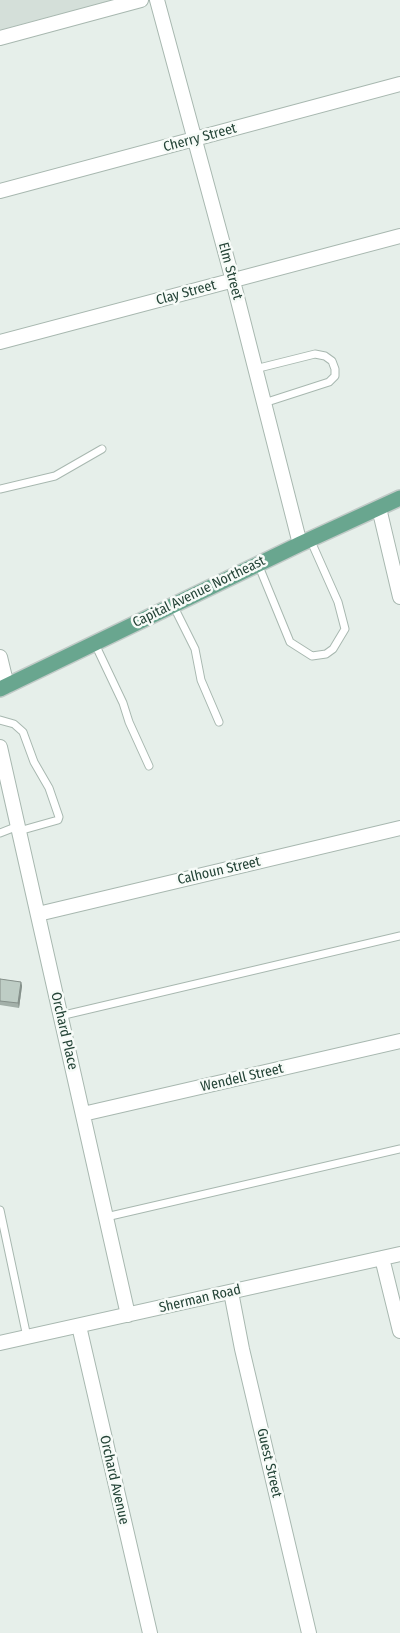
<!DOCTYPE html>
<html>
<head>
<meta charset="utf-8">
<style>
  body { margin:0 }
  canvas { display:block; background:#e6efea }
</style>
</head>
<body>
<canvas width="400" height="1633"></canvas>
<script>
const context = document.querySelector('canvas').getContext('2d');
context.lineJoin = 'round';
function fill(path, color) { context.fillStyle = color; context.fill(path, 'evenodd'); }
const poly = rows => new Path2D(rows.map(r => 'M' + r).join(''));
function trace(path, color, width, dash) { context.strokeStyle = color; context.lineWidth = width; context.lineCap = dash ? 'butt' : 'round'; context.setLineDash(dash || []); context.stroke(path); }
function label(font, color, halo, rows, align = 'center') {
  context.font = font + ' "Fira Sans Condensed",sans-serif'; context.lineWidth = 5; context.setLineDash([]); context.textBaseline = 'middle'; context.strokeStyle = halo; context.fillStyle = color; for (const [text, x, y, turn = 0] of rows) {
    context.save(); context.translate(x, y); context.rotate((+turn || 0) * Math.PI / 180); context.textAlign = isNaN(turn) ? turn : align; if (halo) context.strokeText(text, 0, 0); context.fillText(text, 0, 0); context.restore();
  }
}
const built = poly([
  [0,0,113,0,0,30]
]);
const service = poly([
  [255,369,315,354,325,356,332,361,335,369,335,376,329,382,264,403],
  [0,489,55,476,102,449],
  [258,564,290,642,312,656,326,654,333,649,345,629,338,602,310,539],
  [173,605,195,649,201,680,219,722],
  [95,644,123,703,129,722,149,766],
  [0,720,14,724,23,732,34,762,49,788,59,817,58,820,19,831],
  [0,833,18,826],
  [60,1016,400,936],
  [0,1210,27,1337],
  [106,1217,400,1149]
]);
const minor = poly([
  [157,0,233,281,300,544],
  [0,38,141,0],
  [0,191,400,84],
  [0,342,400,236],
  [379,508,400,597],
  [0,657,7,686],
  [0,747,128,1315],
  [38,914,400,828],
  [83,1114,400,1041],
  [382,1258,400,1331],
  [231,1292,242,1349,309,1633],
  [79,1326,150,1633],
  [0,1343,400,1254]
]);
const primary = poly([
  [0,689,300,544,400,498]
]);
const wall = poly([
  [0,979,21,982,22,986,19,1008,0,1005]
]);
const shadedWall = poly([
  [21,982,22,986,19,1008,18,1003]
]);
const building = poly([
  [0,979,21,982,18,1003,0,1001,0,979]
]);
const streetNames = [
  ["Cherry Street",200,138,-15],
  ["Elm Street",230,271,75],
  ["Clay Street",186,293,-15],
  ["Capital Avenue Northeast",199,592,-26],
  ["Calhoun Street",219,871,-13],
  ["Orchard Place",64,1031,77],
  ["Wendell Street",242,1078,-13],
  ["Sherman Road",200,1299,-13],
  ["Guest Street",269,1463,77],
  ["Orchard Avenue",114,1480,77]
];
fill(built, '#d4dfd9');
trace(service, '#a8b8b0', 9);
trace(minor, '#a8b8b0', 16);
trace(primary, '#c1cac7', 18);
trace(service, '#fff', 7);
trace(minor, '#fff', 14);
trace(primary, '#69a68f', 15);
fill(wall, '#a3b0a9');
fill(shadedWall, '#85908a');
fill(building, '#becdc5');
trace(building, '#85908a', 1);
label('14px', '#234336', '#f7fbf8', streetNames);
</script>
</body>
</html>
